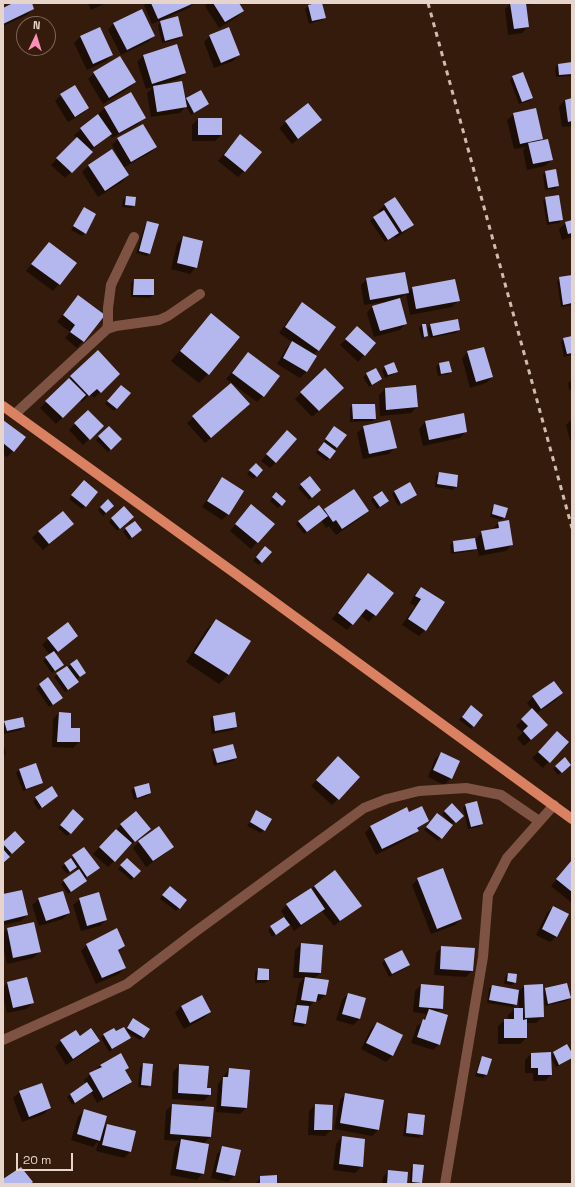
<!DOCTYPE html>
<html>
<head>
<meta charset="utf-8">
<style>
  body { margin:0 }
  #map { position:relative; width:575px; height:1187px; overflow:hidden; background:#351b0b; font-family:"Space Grotesk",sans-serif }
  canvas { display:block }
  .frame { position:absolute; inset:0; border:4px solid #e7d5cb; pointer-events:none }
  .north { position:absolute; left:16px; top:16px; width:40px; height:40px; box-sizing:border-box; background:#351b0b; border:1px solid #7c6558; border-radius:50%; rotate:4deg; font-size:11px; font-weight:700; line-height:16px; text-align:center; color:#e7d5cb }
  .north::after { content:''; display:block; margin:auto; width:14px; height:18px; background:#ff8eb9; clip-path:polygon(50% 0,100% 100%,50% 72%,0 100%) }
  .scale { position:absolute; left:16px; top:1153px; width:57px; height:18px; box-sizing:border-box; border:2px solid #e7d5cb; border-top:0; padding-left:5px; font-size:12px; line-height:14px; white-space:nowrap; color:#e7d5cb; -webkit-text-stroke:3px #351b0b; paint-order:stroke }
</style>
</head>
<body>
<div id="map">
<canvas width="575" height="1187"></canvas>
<div class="frame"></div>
<div class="north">N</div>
<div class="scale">20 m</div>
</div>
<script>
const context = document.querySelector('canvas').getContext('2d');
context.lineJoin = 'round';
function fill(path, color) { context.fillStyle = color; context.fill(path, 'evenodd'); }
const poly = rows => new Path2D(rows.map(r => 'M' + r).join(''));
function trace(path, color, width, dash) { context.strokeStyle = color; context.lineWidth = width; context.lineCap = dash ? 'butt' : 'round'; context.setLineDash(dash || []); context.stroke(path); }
const shadow = poly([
  [15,3,31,3,33,8,27,15,3,26,3,9],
  [88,3,106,3,91,10],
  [146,3,194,3,189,8,152,24,144,5],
  [208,3,238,3,243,11,237,17,219,28,205,6],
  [321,3,325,17,322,20,309,24,305,9,308,6],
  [511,3,544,3,525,5,528,27,522,33,508,35,505,9],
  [161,22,182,36,179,39,162,43,158,25],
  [114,23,154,36,148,42,121,55,108,30],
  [81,36,112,55,106,61,87,70,74,43],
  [210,36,239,55,233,61,214,68,204,42],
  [143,56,185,72,179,79,162,84,162,85,185,100,201,91,208,104,191,115,186,106,180,113,151,117,147,93,153,87,146,89,137,62],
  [572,63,572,76,556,77,555,68,558,65],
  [94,73,135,82,129,88,103,104,88,79],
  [513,77,532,98,529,101,519,104,510,80],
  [61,95,88,108,82,114,68,122,55,101],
  [572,99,572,126,562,127,559,107,565,100],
  [308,104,320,120,292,144,279,128],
  [105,108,144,118,138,124,112,138,110,135,90,151,91,152,65,178,51,165,77,138,74,135,99,115,98,114],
  [514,114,542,138,538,142,552,159,545,166,527,170,523,150,527,147,514,149,507,120],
  [198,119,221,135,215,141,192,141,192,125],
  [118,139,156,147,150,153,123,168,128,175,122,182,98,197,82,172,88,166,112,151,121,165,122,164,112,145],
  [234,142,244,171,238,177,218,161],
  [546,172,558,186,555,189,545,190,543,175],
  [126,197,134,205,131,208,122,207,123,200],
  [395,198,412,225,406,231,396,238,394,236,385,242,370,221,380,214,378,211,385,205],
  [546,198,562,220,559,223,547,225,543,201],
  [84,209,85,233,82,236,71,230],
  [572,221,572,237,562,240,559,229,566,223],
  [148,222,149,253,147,256,136,253,145,225],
  [183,237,196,267,190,274,171,269,177,244],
  [49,243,76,263,53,291,26,271],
  [560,278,572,281,572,305,561,307,557,281],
  [367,279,407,293,412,288,454,280,458,300,452,307,410,315,406,294,399,299,406,323,400,330,374,337,367,313,373,306,383,304,383,302,364,305,361,285],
  [134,280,153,295,150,298,131,297,131,283],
  [78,296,83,341,77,348,65,338,70,332,57,322],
  [302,304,318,350,313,355,306,372,300,378,277,364,286,349,292,342,279,333,296,310],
  [211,315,208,374,199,383,171,361,202,324],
  [422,325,427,335,422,339,419,328],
  [431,325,459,330,456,333,430,338,428,328],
  [351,334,375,343,358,362,340,345],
  [572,337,572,355,564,357,561,342,564,339],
  [98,351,119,374,94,398,90,394,82,402,80,400,56,424,40,408],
  [468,352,492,377,486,383,470,388,462,358],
  [248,353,263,396,257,402,226,379],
  [439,364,451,371,448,374,438,376,436,367],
  [385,367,396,371,394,374,385,378,382,370],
  [375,369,381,379,369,387,363,377],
  [325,370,343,388,312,417,295,399],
  [572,380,572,389,569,390,568,383],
  [231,384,243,410,205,443,187,423],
  [416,386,417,407,411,413,380,416,379,395,385,389],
  [118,389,130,393,114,411,105,404],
  [353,405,375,418,372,421,350,422,350,408],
  [88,411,103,426,83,445,69,430],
  [463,414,466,431,460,438,423,446,419,429,425,422],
  [572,419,572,440,570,440,566,425],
  [3,422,13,451,7,457,3,454],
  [109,427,120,439,108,452,96,440],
  [334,427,337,447,327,461,316,453],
  [364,427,395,447,389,454,363,459,357,433],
  [281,438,276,462,270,468,261,461],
  [256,465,262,470,253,479,247,474],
  [439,474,456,487,453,490,435,487,436,476],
  [222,478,228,514,222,520,202,507,216,485],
  [81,485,97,493,82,509,69,499],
  [301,485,317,493,309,500,298,488],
  [353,490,368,511,362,517,336,535,329,526,326,528,321,520,304,534,296,524,299,521,323,511],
  [394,492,416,495,398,506,392,494],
  [274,496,281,505,278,508,270,501],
  [374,497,388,501,377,509,371,500],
  [108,501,113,506,103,516,98,510],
  [495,506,504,517,501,520,490,517,492,508],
  [124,507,130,520,117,531,109,522],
  [245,512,273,524,251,549,230,531],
  [498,523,512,544,506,551,479,556,477,547,473,551,451,554,450,545,453,542,476,539,482,532,492,530],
  [126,529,138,533,129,540,123,532],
  [66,530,43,550,32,538,39,531],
  [262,550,262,562,259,565,253,561],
  [368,574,393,593,369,622,360,615,347,630,332,619],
  [422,588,425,630,419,636,402,625,415,606,410,603,415,594],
  [217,620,228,675,219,684,186,662,207,629],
  [77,636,55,654,60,667,52,673,43,661,50,655,42,645,48,639],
  [71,665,82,675,76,680,74,685,65,692,54,677],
  [48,679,58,701,49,707,36,688],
  [562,693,556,700,536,714,541,731,524,746,517,738,523,733,516,726,532,710,527,703,533,697],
  [468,709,473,726,471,729,459,720],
  [59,713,79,742,73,748,52,747,53,719],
  [234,714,236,727,233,730,212,734,210,720,213,717],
  [5,722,24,727,21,730,4,734,3,723],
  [557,733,567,742,543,768,532,758],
  [3,742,6,754,3,757],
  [214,750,236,758,233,761,214,766,211,753],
  [442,753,451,778,444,785,428,777,435,759],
  [564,758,570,765,558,775,553,769],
  [35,764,42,783,39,785,23,791,16,773,19,770],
  [332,764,359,777,332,805,311,786],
  [148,784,150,793,147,796,134,800,131,791,134,788],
  [51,788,57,796,38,810,33,801],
  [452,805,462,816,452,824,438,841,424,830,434,817,450,825,451,824,442,814],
  [466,805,482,824,479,827,468,829,463,808],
  [257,812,264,830,261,833,247,826],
  [136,813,143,835,128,847,108,867,93,854,121,825],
  [71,814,70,833,67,836,58,828],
  [409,814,428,821,416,829,417,831,411,837,376,855,365,833,371,826],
  [23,842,8,856,3,862,3,843],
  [139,842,172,847,166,853,146,867,133,848],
  [73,856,95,871,84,879,86,881,83,884,68,894,61,884,78,871,76,867,67,874,61,867,71,860,70,859],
  [127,859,140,871,131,880,118,869],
  [572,861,572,903,551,886],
  [418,879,461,919,455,925,431,934,412,885],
  [315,886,360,905,334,926,322,911,294,931,290,924,272,937,268,930,285,917,281,911,287,905],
  [167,890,186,900,176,911,160,899],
  [3,895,27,915,21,921,3,925],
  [39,899,69,913,63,919,39,926,32,905],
  [80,899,106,920,100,926,81,931,73,905],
  [553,907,557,936,550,942,536,935,547,913],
  [33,923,40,951,33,958,7,964,3,945,3,933,7,929],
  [301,944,320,973,314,979,325,995,319,1001,316,1000,308,1008,305,1024,303,1027,292,1025,294,1009,297,1006,295,1006,299,984,304,978,293,978,295,950],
  [87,945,124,946,118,952,125,967,119,974,96,984,81,951],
  [442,947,472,971,466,977,434,975,436,953],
  [385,960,409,965,406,968,389,977,382,963],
  [258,969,268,980,265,983,255,983,255,972],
  [508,974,515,982,512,985,504,984,505,977],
  [7,983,33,1002,27,1009,7,1013,3,996,3,988],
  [566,984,570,998,567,1001,545,1006,543,995,543,1017,536,1023,526,1023,526,1038,520,1044,498,1044,498,1026,505,1020,508,1020,508,1015,515,1009,519,1009,518,995,517,994,516,1004,513,1007,487,1003,489,989,492,986,519,991,525,986,542,992,545,989],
  [421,985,442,1008,437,1012,439,1044,433,1050,411,1043,417,1026,424,1021,426,1014,413,1012,415,991],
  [348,994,360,1019,353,1025,336,1020,342,1000],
  [202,996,210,1012,204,1018,184,1029,175,1013,181,1006],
  [133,1020,143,1037,140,1040,125,1031],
  [377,1023,402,1035,392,1056,386,1062,361,1049,371,1029],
  [116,1033,129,1038,109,1052,101,1038,104,1035],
  [79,1037,99,1041,93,1047,66,1065,55,1047,61,1041],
  [567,1046,572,1057,556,1067,550,1056,551,1075,545,1081,533,1081,533,1073,525,1073,525,1060,531,1054,550,1056],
  [483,1057,486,1075,483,1078,475,1076,480,1060],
  [143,1064,150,1085,147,1088,138,1087,140,1067],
  [101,1065,128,1068,125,1071,131,1082,124,1088,97,1103,91,1092,72,1105,67,1097,86,1084,84,1080],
  [179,1065,206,1089,210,1094,204,1101,172,1099,173,1072],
  [229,1069,246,1108,240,1114,216,1112,218,1084],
  [20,1092,50,1108,44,1114,22,1122,13,1098],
  [346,1094,378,1130,372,1136,334,1129,340,1100],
  [172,1105,210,1137,203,1144,203,1173,197,1180,170,1175,175,1147,180,1141,164,1140,166,1111],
  [315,1105,331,1130,325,1136,308,1135,309,1111],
  [85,1110,102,1131,107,1125,130,1152,124,1158,96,1151,99,1140,93,1147,71,1140,78,1117],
  [409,1114,424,1116,422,1135,419,1138,403,1136,406,1117],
  [342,1137,362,1166,355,1173,333,1170,336,1144],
  [223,1147,240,1151,234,1176,228,1182,211,1178,217,1154],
  [414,1165,421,1182,420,1184,410,1184,411,1168],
  [389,1171,406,1184,382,1184,383,1177],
  [261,1177,276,1184,255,1184]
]);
const building = poly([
  [13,3,32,3,34,9,3,24,3,8],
  [151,3,194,3,158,19],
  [213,3,239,3,244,11,225,22],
  [316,3,322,3,326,18,312,21,308,5],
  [510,3,526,3,529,27,514,29],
  [142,9,155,36,127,50,113,23],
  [178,16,183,36,165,41,160,21],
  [100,27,113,55,93,64,80,36],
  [229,27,240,55,221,63,209,35],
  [177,44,186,73,152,84,143,55],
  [120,56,136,82,109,98,93,72],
  [572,62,572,74,559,75,558,64],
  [523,72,533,98,522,102,512,76],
  [182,81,187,107,157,112,153,86],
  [75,85,89,108,75,117,60,94],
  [201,90,209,104,194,113,186,98],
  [131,92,146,118,119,133,104,107],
  [572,98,572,121,568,122,565,100],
  [308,103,322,120,298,139,285,121],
  [536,108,543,139,520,144,513,113],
  [98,114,112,134,94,147,80,128],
  [198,118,222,118,222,135,198,135],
  [143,124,157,147,131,162,117,138],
  [240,134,262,152,245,172,224,155],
  [77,137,93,152,72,173,56,158],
  [548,139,553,160,533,164,528,143],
  [112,149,129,175,105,191,88,165],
  [556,169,559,186,548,188,545,171],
  [559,195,563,220,549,222,545,197],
  [126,196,136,197,135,206,125,205],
  [395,197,414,225,402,232,384,204],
  [84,207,96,214,86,234,73,226],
  [384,210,399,233,388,240,373,217],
  [572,220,572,233,568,234,565,222],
  [147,221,159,224,150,254,139,251],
  [183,236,203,241,197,268,177,263],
  [49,242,77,263,60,285,31,264],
  [405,272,409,293,370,300,366,278],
  [572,275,572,303,563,305,559,277],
  [134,279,154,279,154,295,133,295],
  [455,279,460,301,416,309,412,287],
  [78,295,105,315,84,342,70,332,75,325,63,315],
  [400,298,407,324,380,331,372,306],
  [302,302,336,327,319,351,285,327],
  [211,313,240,337,209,375,180,351],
  [458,319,460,330,433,336,430,324],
  [422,324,426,324,428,336,424,337],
  [357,326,376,343,365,356,345,339],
  [572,336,572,353,567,354,563,338],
  [292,341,317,356,307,372,283,358],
  [484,347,493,377,476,382,467,351],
  [98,350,120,374,101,393,97,389,89,396,70,376],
  [248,352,280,376,264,397,232,373],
  [449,361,452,372,441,374,439,363],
  [394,362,398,372,388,375,384,366],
  [325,368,344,388,319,411,300,392],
  [376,368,382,379,372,385,366,373],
  [69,378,86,395,63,418,45,401],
  [231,383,250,404,211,438,192,416],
  [121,385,131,393,117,409,107,401],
  [416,385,418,407,386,410,385,388],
  [352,404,375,404,376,419,353,419],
  [88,410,104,426,90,440,74,423],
  [464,413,467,432,429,440,425,421],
  [3,420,26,437,14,452,3,443],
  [390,420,397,448,369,454,363,426],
  [109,426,122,439,111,450,98,436],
  [334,426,347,435,337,448,325,439],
  [287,430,297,439,276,463,266,454],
  [324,442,336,451,330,459,318,450],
  [256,463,263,470,257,477,249,470],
  [439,472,458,475,457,487,437,484],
  [310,476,321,490,312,498,300,484],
  [222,477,244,491,229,515,207,501],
  [84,480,98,492,86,507,71,495],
  [410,482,417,495,401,504,394,491],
  [354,489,369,511,342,529,336,520,333,522,324,509],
  [382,491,389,501,380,507,373,497],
  [276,492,286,501,282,506,272,497],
  [108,499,114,506,106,513,100,507],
  [251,504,275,524,258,543,235,524],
  [494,504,508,508,505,518,492,514],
  [319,505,328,516,307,532,298,521],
  [124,506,134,517,120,529,111,518],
  [63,511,74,524,49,544,38,531],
  [509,520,513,545,485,550,481,531,499,528,498,522],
  [135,521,142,530,132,538,125,528],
  [475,538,477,549,454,552,453,541],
  [265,546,272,552,262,563,256,557],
  [368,573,394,593,376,616,366,609,353,625,338,613],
  [421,587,445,602,426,631,408,619,421,599,415,596],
  [216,619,251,641,229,675,194,653],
  [68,622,78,636,58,652,47,638],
  [54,651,64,665,55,671,45,657],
  [77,659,86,673,80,677,70,664],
  [67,666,79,682,68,690,56,673],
  [48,677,63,698,53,705,39,684],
  [554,681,563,693,541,709,532,696],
  [471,705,483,715,474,727,462,717],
  [532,708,548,725,531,740,523,731,528,726,521,719],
  [59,712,71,713,71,728,80,728,80,742,57,742],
  [235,712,237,727,215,731,213,716],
  [23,717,25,727,7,731,4,721],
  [557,731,569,742,550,763,538,752],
  [233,744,237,758,217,763,213,749],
  [441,752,460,761,452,779,433,770],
  [338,756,360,777,339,800,316,780],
  [565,757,571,765,562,773,555,766],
  [36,763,43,783,26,789,19,769],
  [149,783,151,793,137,798,134,787],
  [52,786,58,796,42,808,35,797],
  [477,801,483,824,471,827,465,804],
  [452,803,464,816,456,823,444,811],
  [422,806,429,821,417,828,419,831,382,849,370,826,407,807,409,812],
  [73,809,84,819,71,834,60,825],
  [256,810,272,819,265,831,250,822],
  [136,811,151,829,135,842,120,824],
  [437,813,453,825,442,839,426,827],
  [159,826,174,847,153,861,138,841],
  [116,829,132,843,115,862,99,847],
  [15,831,25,842,12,854,3,844,3,842],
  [84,847,100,868,87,877,72,855],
  [3,849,10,857,3,863],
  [71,858,77,867,70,872,64,863],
  [127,858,141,871,134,878,120,865],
  [572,860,572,892,556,879],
  [443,868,462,919,437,929,417,878],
  [79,869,87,881,71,892,63,880],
  [335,870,362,906,340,921,314,886],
  [170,886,187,900,180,909,162,895],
  [311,888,325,909,301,925,286,904],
  [22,890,28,915,4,921,3,914,3,894],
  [63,891,70,913,46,921,38,898],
  [99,892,107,920,87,926,79,898],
  [553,906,569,914,557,937,542,929],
  [284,917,290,925,276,935,270,926],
  [34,922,41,952,13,958,7,928],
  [117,928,125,946,118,950,126,968,102,978,86,944],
  [301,943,323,945,321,973,299,972],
  [441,946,475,948,473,971,440,969],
  [402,950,410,965,392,974,384,959],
  [258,968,269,969,269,980,257,980],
  [508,973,517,974,516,983,507,981],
  [27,977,34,1003,13,1008,7,982],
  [305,977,329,980,326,995,318,994,316,1002,301,1000],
  [567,983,571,998,548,1004,545,988],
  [421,984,444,986,443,1009,419,1007],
  [543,984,544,1017,525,1018,524,985],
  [492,985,519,990,517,1005,489,1000],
  [348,993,366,998,360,1019,342,1014],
  [202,995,211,1012,190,1023,181,1006],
  [297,1005,309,1006,306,1024,294,1022],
  [514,1008,523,1008,523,1020,527,1019,527,1038,504,1038,504,1019,514,1019],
  [429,1009,448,1015,440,1045,417,1037,423,1019,425,1020],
  [133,1018,150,1029,144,1038,127,1028],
  [377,1022,403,1035,393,1056,366,1043],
  [124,1027,131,1038,112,1049,103,1034,114,1028,116,1031],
  [91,1028,100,1041,73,1059,60,1040,76,1030,80,1036],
  [567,1044,572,1053,572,1058,559,1065,553,1052],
  [551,1052,552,1075,538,1075,538,1068,531,1068,531,1053],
  [121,1053,129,1068,125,1070,132,1082,103,1098,89,1073,102,1067,100,1065],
  [482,1056,492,1059,487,1075,477,1073],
  [143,1063,153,1064,151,1086,141,1085],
  [179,1064,209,1066,207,1088,211,1088,211,1095,178,1093],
  [229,1068,250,1070,247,1108,221,1106,223,1077,228,1077],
  [87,1082,93,1091,75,1103,70,1094],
  [42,1083,51,1108,29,1117,19,1091],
  [345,1093,384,1100,379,1130,340,1123],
  [172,1104,214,1107,211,1137,170,1134],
  [315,1104,333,1105,332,1130,314,1130],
  [84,1109,107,1116,100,1141,77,1134],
  [408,1113,425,1115,423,1135,406,1133],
  [107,1124,136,1131,131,1152,102,1145],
  [342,1136,365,1139,363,1167,339,1164],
  [181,1139,209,1144,204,1174,176,1169],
  [222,1146,241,1150,235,1176,216,1172],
  [413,1164,424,1165,422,1183,412,1182],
  [21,1167,33,1182,30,1184,3,1184,3,1179],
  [388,1170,408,1172,407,1184,387,1184],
  [277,1175,277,1184,260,1184,260,1176]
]);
const minor = poly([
  [107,329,108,323,108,308,111,285,134,237],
  [15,414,107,329,116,326,159,320,168,316,200,294],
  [3,1040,127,984,195,932,364,808,387,799,419,791,466,788,501,795,539,821],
  [445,1184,483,957,488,895,507,858,554,805]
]);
const major = poly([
  [3,406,236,574,572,819]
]);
const rail = poly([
  [428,3,572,528]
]);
fill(shadow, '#0007');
fill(building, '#b4b6ee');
trace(minor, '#7e5344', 10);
trace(major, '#da8162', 10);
trace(rail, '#cfbcb1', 3, [5, 5]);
</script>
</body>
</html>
